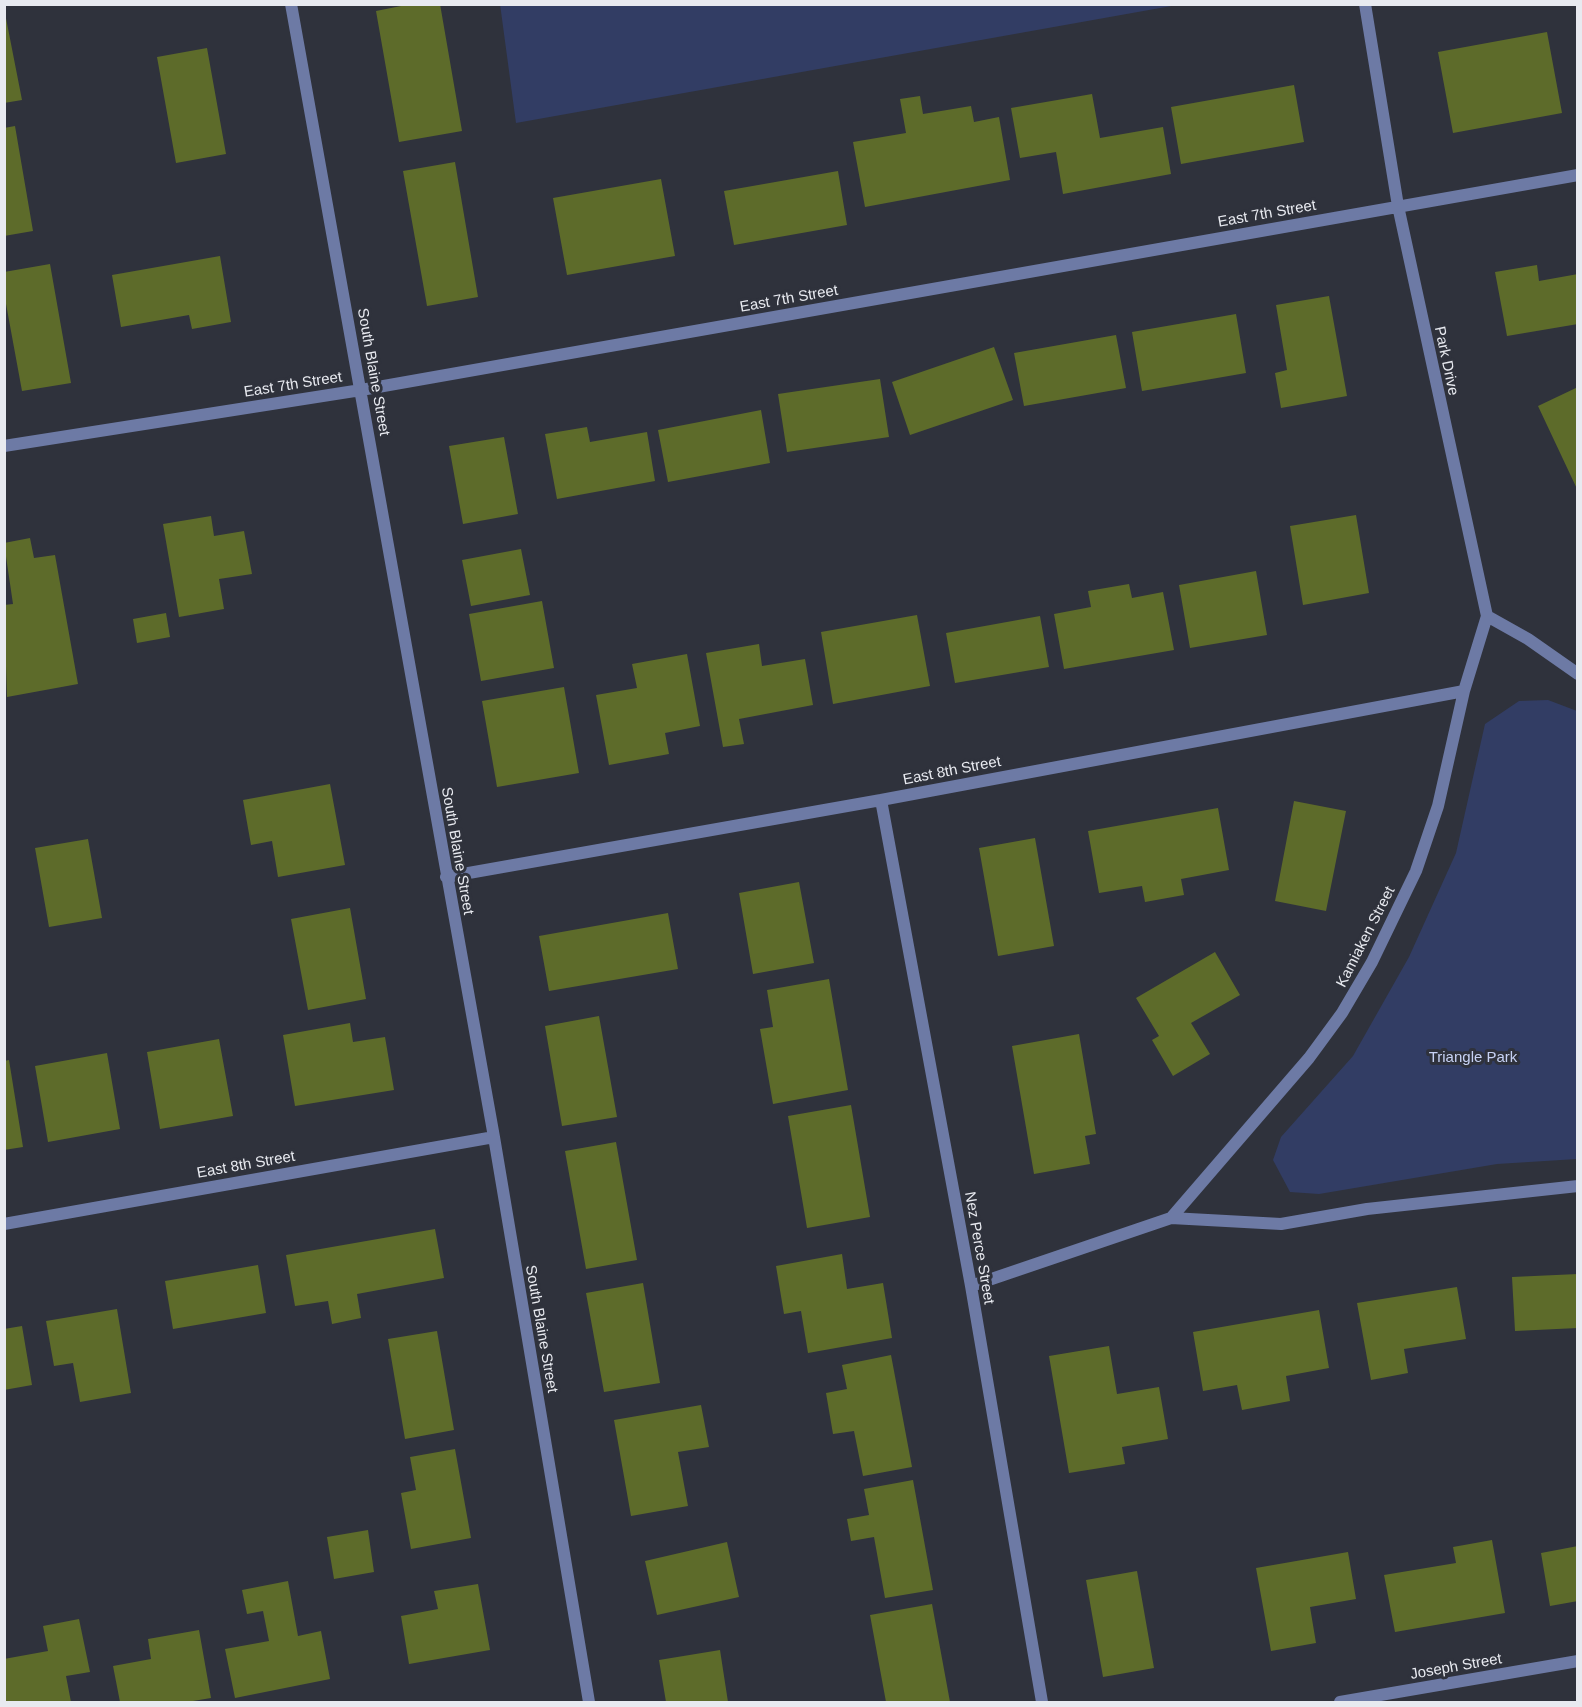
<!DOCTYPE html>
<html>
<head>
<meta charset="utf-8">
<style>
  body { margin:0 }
  #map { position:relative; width:1582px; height:1707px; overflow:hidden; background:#2f323c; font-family:Arial,sans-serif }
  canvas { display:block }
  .frame { position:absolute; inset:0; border:6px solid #e8eaf0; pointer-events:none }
</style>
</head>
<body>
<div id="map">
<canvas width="1582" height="1707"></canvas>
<div class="frame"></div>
</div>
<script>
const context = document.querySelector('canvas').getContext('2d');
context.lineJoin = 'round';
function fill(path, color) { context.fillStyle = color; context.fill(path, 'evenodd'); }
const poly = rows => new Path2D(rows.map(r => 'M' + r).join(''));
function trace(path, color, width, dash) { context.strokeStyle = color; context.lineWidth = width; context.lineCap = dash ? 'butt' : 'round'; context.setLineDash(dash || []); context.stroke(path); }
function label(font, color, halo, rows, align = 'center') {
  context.font = font + ' Arial,sans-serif'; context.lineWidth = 6; context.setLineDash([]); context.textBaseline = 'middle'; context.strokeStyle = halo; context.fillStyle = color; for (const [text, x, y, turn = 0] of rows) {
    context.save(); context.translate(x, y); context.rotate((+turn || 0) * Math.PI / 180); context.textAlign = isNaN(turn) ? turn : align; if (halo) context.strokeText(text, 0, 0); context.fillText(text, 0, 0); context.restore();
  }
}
const green = poly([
  [500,4,1177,4,1177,5,516,123],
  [1548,700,1577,711,1577,1159,1497,1164,1319,1194,1290,1192,1273,1160,1281,1137,1353,1056,1409,957,1456,853,1485,724,1519,701]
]);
const building = poly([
  [411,4,440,4,462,131,399,142,376,11],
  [4,8,22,100,4,103],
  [1547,32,1562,113,1453,133,1438,52],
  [207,48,226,154,176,163,157,57],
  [1294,85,1304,142,1181,164,1171,107],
  [1092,94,1100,138,1163,127,1171,174,1063,194,1056,152,1020,158,1011,108],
  [920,96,923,114,971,106,974,122,999,117,1010,180,865,207,853,142,906,133,900,99],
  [15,126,33,231,4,236,4,128],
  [455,162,478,297,427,306,403,171],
  [838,171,847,225,734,245,724,191],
  [661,179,675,256,567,275,553,198],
  [220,256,231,322,192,329,189,315,121,327,112,275],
  [50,264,71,383,22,391,4,293,4,272],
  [1537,265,1539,281,1578,274,1578,324,1507,336,1495,272],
  [1329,296,1347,396,1281,408,1275,373,1287,370,1276,305],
  [1236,314,1246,373,1142,391,1132,332],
  [1116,335,1126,388,1024,406,1014,353],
  [994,347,1013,400,910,435,892,382],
  [880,379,889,437,787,452,778,394],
  [1578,387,1578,491,1538,406],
  [761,410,770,463,668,482,658,430],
  [587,427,590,442,647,432,655,481,557,499,545,434],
  [504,437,518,514,463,524,449,446],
  [1356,515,1369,593,1303,605,1290,526],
  [211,516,214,536,244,531,252,574,219,579,224,609,179,617,163,524],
  [30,538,34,558,55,555,78,684,7,697,4,605,13,604,4,543],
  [521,549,530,595,471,606,462,560],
  [1256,571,1267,635,1190,648,1179,585],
  [1129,584,1132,598,1163,592,1174,650,1064,669,1054,614,1091,607,1088,591],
  [542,601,554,668,481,681,469,614],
  [166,613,170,637,137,643,133,619],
  [917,615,930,686,833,704,821,632],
  [1040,616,1049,667,955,683,946,633],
  [759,644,762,666,805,659,813,705,739,719,744,744,723,747,706,653],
  [687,654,700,726,665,733,669,754,609,765,596,695,637,688,632,664],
  [564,687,579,773,497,787,482,701],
  [330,784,345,865,278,877,272,841,251,845,243,800],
  [1294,801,1346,811,1326,911,1275,901],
  [1218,808,1229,870,1181,879,1184,895,1145,902,1142,886,1099,893,1088,831],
  [1035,838,1054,946,998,956,979,848],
  [88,839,102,918,49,927,35,848],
  [799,882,814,963,753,974,739,893],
  [350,908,366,999,308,1010,291,919],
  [668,913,678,969,549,991,539,936],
  [1215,952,1240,995,1191,1023,1210,1054,1173,1076,1152,1040,1159,1036,1136,998],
  [829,979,848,1090,773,1104,760,1029,773,1027,767,990],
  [599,1016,617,1117,562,1126,545,1026],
  [350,1023,353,1042,385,1037,394,1090,295,1106,283,1035],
  [1079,1034,1096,1134,1085,1136,1090,1164,1034,1174,1012,1046],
  [219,1039,233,1116,160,1129,147,1052],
  [107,1053,120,1129,48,1142,35,1066],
  [9,1060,23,1147,4,1150,4,1061],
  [851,1105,870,1217,807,1228,788,1116],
  [616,1142,637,1260,586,1269,565,1151],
  [435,1229,444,1278,357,1294,361,1318,332,1324,328,1301,295,1306,286,1255],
  [842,1254,847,1289,883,1283,892,1338,808,1353,801,1311,784,1314,776,1266],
  [258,1265,266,1313,173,1329,165,1281],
  [1578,1274,1578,1328,1515,1331,1512,1277],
  [643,1283,660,1383,604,1392,586,1293],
  [1457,1287,1466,1339,1404,1349,1408,1373,1371,1380,1357,1303],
  [117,1309,131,1393,80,1402,73,1363,54,1366,46,1321],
  [1319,1310,1329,1368,1286,1376,1290,1401,1242,1410,1237,1385,1203,1391,1193,1332],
  [22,1326,32,1385,4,1390,4,1329],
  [437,1331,454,1430,405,1439,388,1339],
  [1109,1346,1117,1394,1159,1387,1168,1439,1122,1447,1125,1464,1069,1473,1049,1356],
  [891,1355,912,1467,863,1476,854,1431,833,1434,826,1393,847,1389,842,1365],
  [701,1405,709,1447,678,1452,688,1506,631,1516,614,1420],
  [455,1449,471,1538,411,1549,401,1493,416,1490,410,1457],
  [913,1480,933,1590,885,1598,874,1537,851,1541,847,1519,869,1515,864,1489],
  [368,1530,374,1572,334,1579,327,1537],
  [1492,1540,1505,1613,1395,1632,1384,1575,1456,1563,1453,1547],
  [727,1542,739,1597,657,1615,645,1561],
  [1578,1546,1578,1601,1550,1606,1541,1553],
  [1348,1552,1356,1599,1310,1607,1316,1643,1271,1651,1256,1568],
  [1137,1571,1154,1668,1103,1677,1086,1580],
  [288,1581,298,1636,321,1631,330,1679,235,1698,225,1649,269,1641,263,1611,247,1614,242,1590],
  [478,1584,490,1650,409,1664,401,1616,438,1609,434,1591],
  [932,1604,950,1702,886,1702,870,1615],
  [79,1619,90,1672,66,1676,71,1702,4,1702,4,1659,48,1651,43,1626],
  [199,1630,211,1698,187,1702,120,1702,113,1666,151,1659,148,1639],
  [720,1650,728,1702,666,1702,659,1660]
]);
const minor = poly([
  [291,4,494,1137,589,1702],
  [1365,4,1398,206,1487,616,1528,639,1578,674],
  [4,446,361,390,1578,175],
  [881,800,971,1286,1042,1702],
  [446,877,881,800,1464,691],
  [1171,1218,1281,1224,1367,1209,1578,1186],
  [4,1224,494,1137],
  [971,1286,1171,1218,1309,1058,1342,1013,1372,962,1416,871,1438,806,1464,691,1487,616],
  [1340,1702,1578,1661]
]);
const streetNames = [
  ["East 7th Street",1267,214,-10],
  ["East 7th Street",789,299,-10],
  ["Park Drive",1446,361,78],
  ["South Blaine Street",373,372,80],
  ["East 7th Street",293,385,-9],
  ["East 8th Street",952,771,-11],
  ["South Blaine Street",457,851,80],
  ["Kamiaken Street",1366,937,-63],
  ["East 8th Street",246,1165,-10],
  ["Nez Perce Street",979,1248,80],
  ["South Blaine Street",541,1329,80],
  ["Joseph Street",1456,1667,-10]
];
const parkNames = [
  ["Triangle Park",1473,1058]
];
fill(green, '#323d64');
fill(building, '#5d6b2a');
trace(minor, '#6d7aa5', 12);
label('15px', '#e8eaf0', '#2f323c', streetNames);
label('15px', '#c7d2f4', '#2f323c', parkNames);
</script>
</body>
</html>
